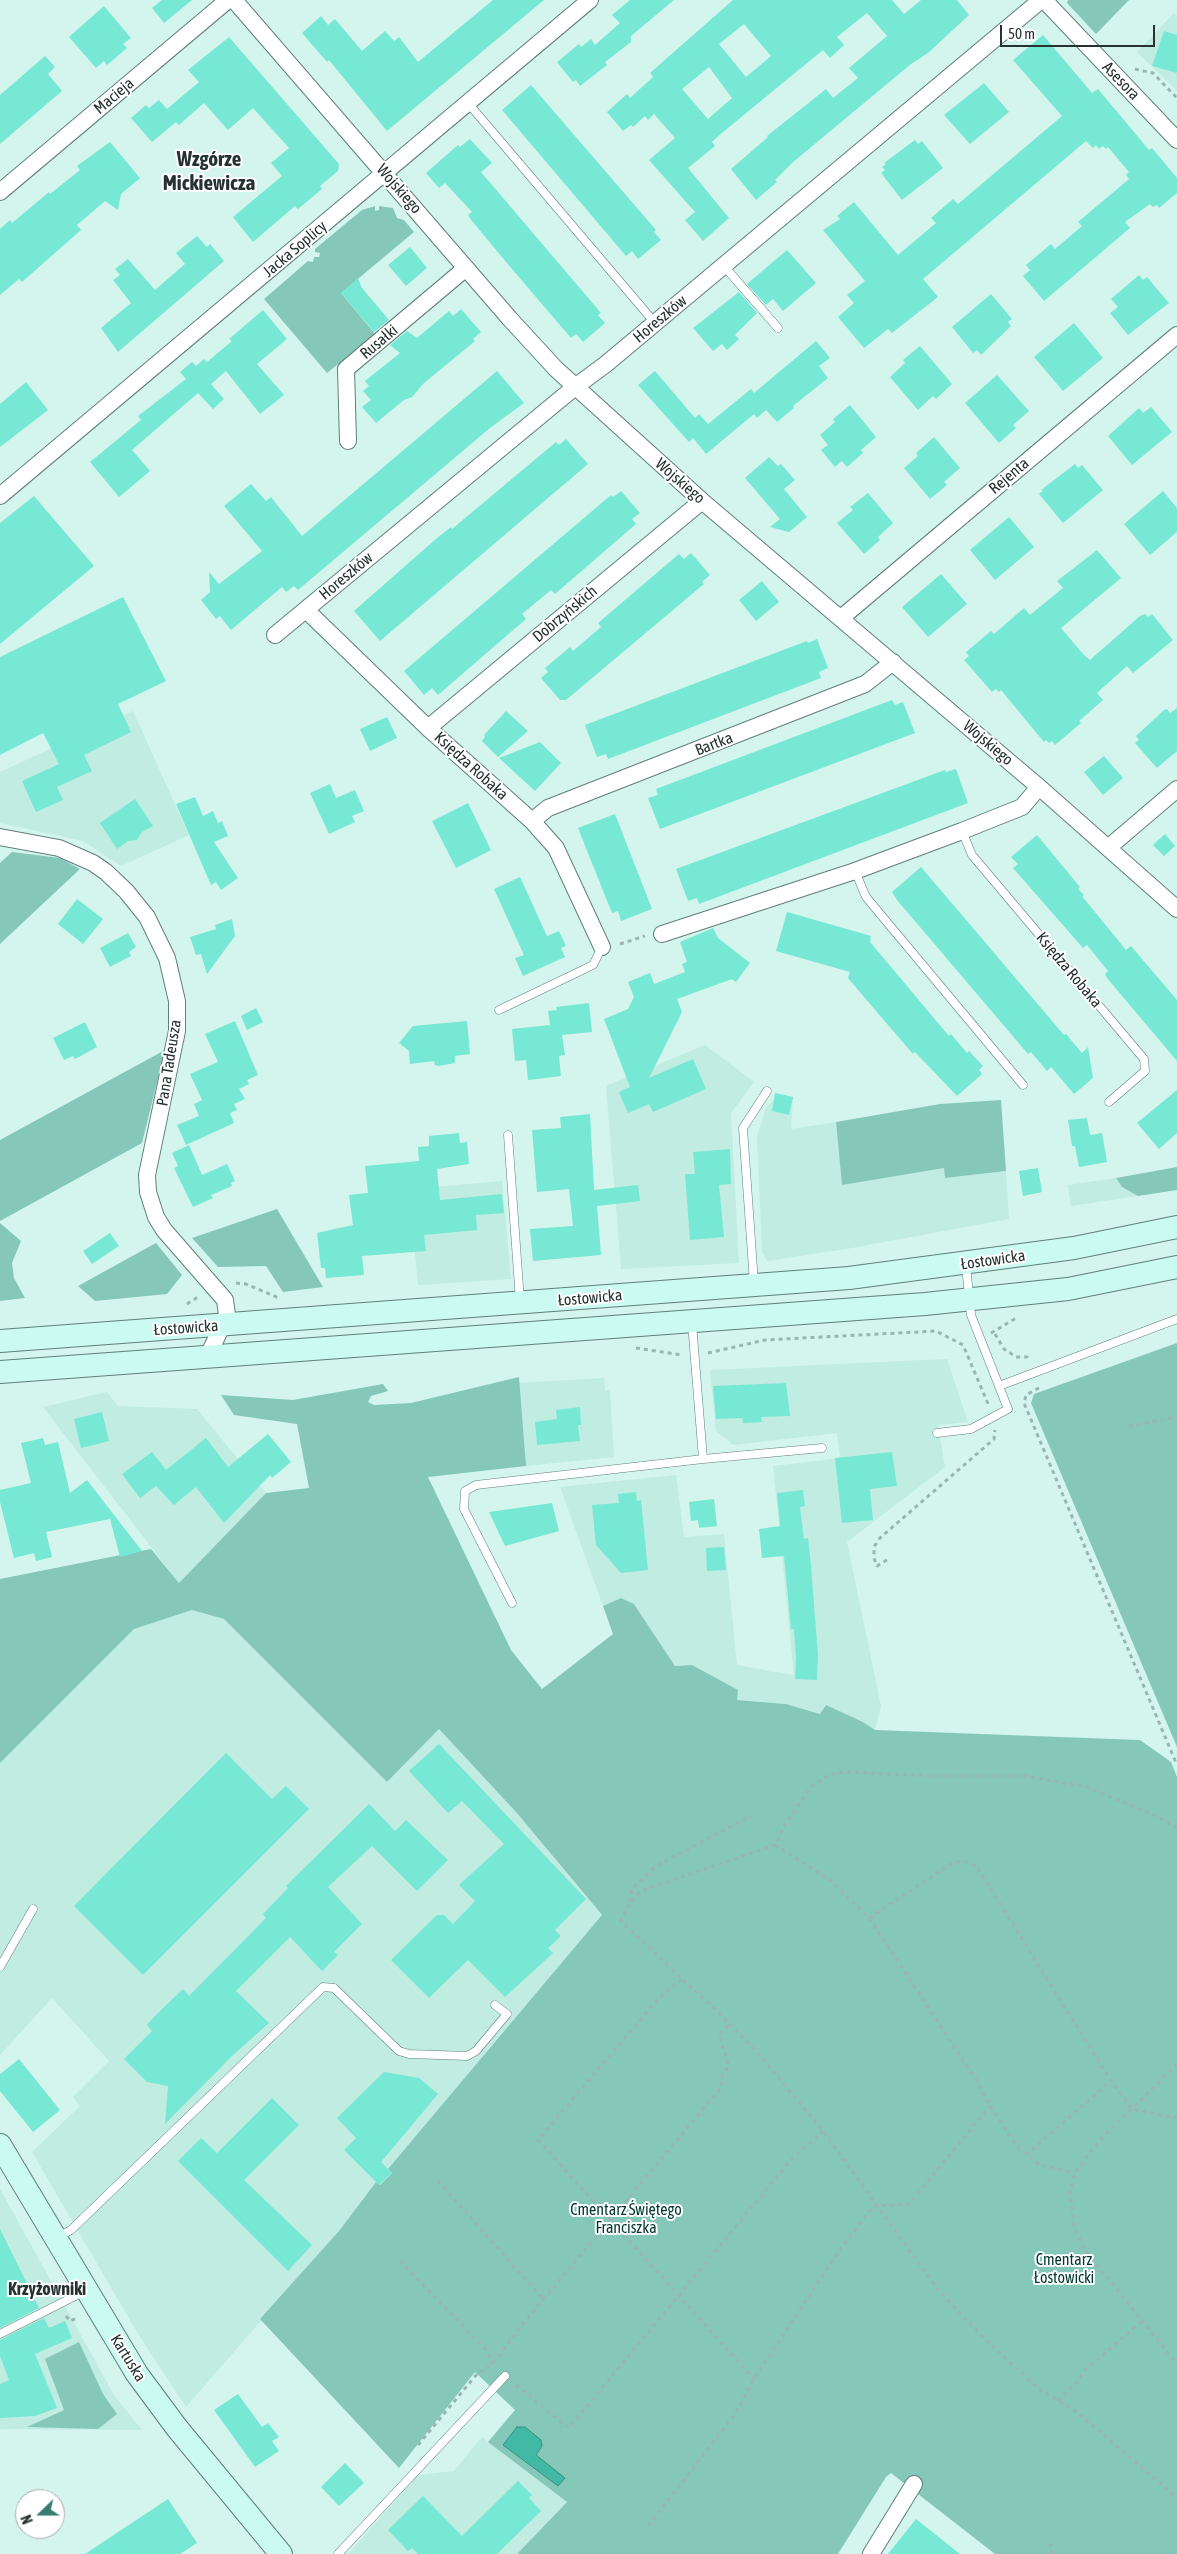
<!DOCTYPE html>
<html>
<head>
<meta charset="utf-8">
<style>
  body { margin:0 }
  #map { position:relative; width:1177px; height:2554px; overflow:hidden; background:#d3f5ed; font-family:"Asap Condensed",sans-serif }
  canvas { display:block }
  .north { position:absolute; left:15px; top:2489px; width:50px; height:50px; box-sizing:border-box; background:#fff; border:1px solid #a8adac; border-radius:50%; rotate:248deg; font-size:14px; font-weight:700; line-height:20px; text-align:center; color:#25322f }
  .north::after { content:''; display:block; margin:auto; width:18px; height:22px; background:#387c70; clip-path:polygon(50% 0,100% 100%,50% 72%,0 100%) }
  .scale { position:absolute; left:1000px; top:25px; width:155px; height:22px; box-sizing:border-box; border:2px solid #25322f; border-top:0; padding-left:6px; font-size:15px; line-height:18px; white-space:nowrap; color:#25322f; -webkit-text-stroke:4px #fff; paint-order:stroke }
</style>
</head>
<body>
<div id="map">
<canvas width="1177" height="2554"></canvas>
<div class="north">N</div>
<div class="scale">50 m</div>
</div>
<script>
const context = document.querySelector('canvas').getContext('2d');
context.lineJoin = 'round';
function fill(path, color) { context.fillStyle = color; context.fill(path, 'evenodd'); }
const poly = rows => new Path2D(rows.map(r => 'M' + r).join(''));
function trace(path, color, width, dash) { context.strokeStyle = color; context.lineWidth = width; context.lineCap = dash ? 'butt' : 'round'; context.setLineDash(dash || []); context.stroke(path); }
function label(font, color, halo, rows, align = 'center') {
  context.font = font + ' "Asap Condensed",sans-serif'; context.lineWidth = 4; context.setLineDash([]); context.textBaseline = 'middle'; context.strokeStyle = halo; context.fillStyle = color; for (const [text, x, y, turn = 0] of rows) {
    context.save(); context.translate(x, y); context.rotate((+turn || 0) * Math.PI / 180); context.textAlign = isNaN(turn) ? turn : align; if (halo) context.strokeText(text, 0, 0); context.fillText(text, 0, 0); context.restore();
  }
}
const built = poly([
  [1174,13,1177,16,1177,91,1137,52],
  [133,711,189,835,121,866,83,841,0,823,0,772],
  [705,1045,754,1082,731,1113,739,1263,621,1269,606,1086],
  [775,1093,793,1097,791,1129,836,1122,842,1184,944,1168,945,1178,1006,1171,1009,1219,852,1248,767,1261,762,1252,757,1136,766,1108,774,1099],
  [1116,1178,1122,1187,1138,1196,1071,1206,1068,1185],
  [502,1181,511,1279,418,1285,409,1189],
  [947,1359,968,1422,938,1425,945,1467,847,1542,881,1706,875,1730,863,1722,825,1705,821,1714,786,1704,737,1700,692,1665,675,1666,634,1604,621,1598,603,1606,560,1487,676,1475,684,1537,724,1534,737,1665,794,1675,773,1466,840,1458,837,1433,733,1445,716,1431,710,1370],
  [604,1378,605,1390,610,1390,614,1457,526,1466,519,1383],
  [107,1392,118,1406,197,1409,266,1493,179,1583,43,1407],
  [192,1610,224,1619,387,1782,439,1729,516,1812,602,1916,392,2173,379,2185,376,2182,339,2231,186,2407,137,2332,32,2152,80,2106,73,2097,109,2061,52,1998,0,2055,0,1763,134,1629],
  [0,2189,114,2395,142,2430,0,2429],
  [482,2437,567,2502,517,2554,348,2554,418,2475,454,2471]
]);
const green = poly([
  [1068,0,1129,0,1096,34,1067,3],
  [375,206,375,211,379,210,379,206,393,208,397,218,404,220,414,232,341,293,375,334,327,373,264,299,308,261,313,262,314,257,319,257,320,253,315,252,315,249,362,210],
  [12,852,60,858,80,869,0,944,0,863],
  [165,1050,142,1143,0,1221,0,1140],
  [1001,1100,1006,1171,945,1178,944,1168,842,1185,836,1122,940,1104],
  [1177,1167,1177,1190,1138,1196,1122,1187,1116,1178],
  [277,1209,323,1287,283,1292,266,1266,218,1267,192,1238],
  [0,1223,21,1241,12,1263,14,1278,25,1298,0,1301],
  [156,1243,182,1275,167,1294,95,1301,78,1286],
  [1177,1343,1177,1747,1031,1403,1034,1394],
  [519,1377,526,1466,428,1477,511,1650,542,1689,613,1634,603,1606,621,1598,634,1604,675,1666,692,1665,738,1690,737,1700,786,1704,820,1714,826,1705,863,1722,875,1730,1140,1740,1171,1762,1177,1777,1177,2554,995,2554,891,2473,886,2477,838,2554,517,2554,567,2502,488,2442,515,2410,475,2372,399,2468,260,2319,339,2231,376,2182,380,2185,392,2173,388,2169,602,1915,516,1812,439,1729,387,1782,224,1619,192,1610,134,1629,0,1763,0,1579,151,1549,179,1583,266,1493,309,1488,297,1424,234,1415,221,1395,293,1400,383,1384,388,1391,371,1396,368,1402,374,1405,411,1403],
  [79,2342,103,2394,117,2414,98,2429,27,2427,64,2410,45,2359]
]);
const water = poly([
  [517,2427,525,2427,541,2440,542,2446,536,2455,565,2478,558,2486,503,2445,517,2427]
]);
const building = poly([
  [162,0,192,0,164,23,152,8],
  [493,0,544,0,387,131,329,60,327,62,302,33,321,16,328,25,335,19,362,51,385,31,394,41,399,37,418,62],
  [630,0,674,0,631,36,631,42,605,62,607,65,580,86,576,80,573,82,557,62,579,44,581,47,591,39,595,45,620,23,612,15],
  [733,0,892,0,904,14,921,0,957,0,969,15,928,53,911,64,792,163,775,180,777,182,756,200,731,169,768,137,767,136,826,89,833,98,858,78,849,68,887,36,867,13,837,37,844,45,830,58,823,50,723,132,712,142,715,146,688,168,729,218,703,241,685,220,695,212,649,160,675,138,654,114,648,120,645,116,633,127,631,125,623,131,607,112,627,94,630,98,653,77,650,73],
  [744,24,771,56,746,77,719,44],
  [709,67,732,98,708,119,682,89],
  [104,6,131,38,123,44,127,48,107,65,104,61,96,68,69,37],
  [1164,31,1177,35,1177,73,1152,66],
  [1043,35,1092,93,1098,89,1149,150,1152,148,1177,178,1177,193,1159,208,1157,205,1153,207,1150,204,1125,222,1130,228,1044,301,1023,276,1030,270,1026,265,1051,244,1055,249,1082,226,1078,222,1129,179,1126,175,1129,172,1108,147,1106,149,1103,146,1099,149,1096,145,1093,148,1086,141,923,279,938,297,892,333,888,329,864,348,838,317,854,303,847,295,865,281,823,230,840,219,837,216,854,202,898,255,936,223,931,218,953,199,958,204,1062,116,1013,60],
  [229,37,339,164,338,171,320,186,322,189,298,209,295,206,253,242,233,217,282,176,271,163,289,148,253,108,228,130,204,103,179,125,176,122,152,142,131,118,146,105,149,108,159,100,167,109,199,82,188,70],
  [45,56,55,67,48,74,62,91,0,144,0,95],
  [984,83,1009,112,970,144,944,115],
  [531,85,656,230,654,232,661,240,638,259,632,251,626,256,502,110],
  [470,139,492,163,481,172,601,313,598,315,605,323,583,342,576,334,571,338,506,262,472,221,468,215,472,212,445,183,439,188,426,173,458,145,460,147],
  [915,140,918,144,922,141,943,168,902,200,881,173,885,170,882,167,886,164,884,163],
  [110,142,140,178,121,194,118,210,105,201,77,225,81,230,22,282,19,279,0,295,0,229,10,220,12,223,49,192,50,194,80,170,77,166],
  [197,236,207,247,210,244,224,261,118,352,101,328,131,303,113,280,120,275,115,269,128,259,155,290,185,264,176,253],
  [410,247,427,268,406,286,388,265],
  [787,250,816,283,783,311,773,299,766,305,747,284],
  [1139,275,1143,280,1147,277,1169,303,1128,335,1110,313,1118,307,1111,299],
  [358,278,362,288,389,320,374,332,341,293],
  [739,292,757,313,735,335,739,339,727,350,722,344,713,351,693,328],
  [991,294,1012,319,1008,322,1011,326,981,355,977,350,973,353,952,327],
  [461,309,481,332,473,339,475,341,423,384,412,397,404,400,376,423,362,407,371,400,363,391,369,386,365,381,400,353,390,345,407,331,417,338,449,311,453,316],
  [263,310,287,339,257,364,284,395,260,414,226,371,211,384,224,399,213,409,198,393,132,450,150,471,119,497,90,462,141,420,138,416,186,379,180,372,192,362,196,366,204,359,207,362,232,341,229,339],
  [1074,323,1103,358,1063,391,1034,357],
  [816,341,830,358,819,366,828,378,793,406,794,408,777,422,766,410,757,418,754,414,706,454,693,438,689,442,638,385,655,371,695,418,699,414,708,424,751,389,754,393],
  [920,346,952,384,936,399,933,396,918,410,890,377,905,363,903,360],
  [497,371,524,403,490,428,298,590,294,586,286,592,282,587,231,630,220,616,216,619,201,600,210,592,209,572,219,584,262,551,224,506,251,484,266,501,271,497,302,536],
  [997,375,1029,411,1013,425,1016,428,999,443,965,403],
  [26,382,48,410,0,447,0,404],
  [850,405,876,437,861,450,863,453,847,467,842,461,835,467,821,450,828,445,820,435,835,422,833,419],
  [1151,407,1172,432,1132,465,1108,436,1139,408,1143,413],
  [934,437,960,468,944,482,947,485,930,499,904,468,918,456,916,453],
  [566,439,588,464,380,641,354,611,437,538,451,527,452,529,556,442,559,445],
  [769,457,778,466,781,464,795,480,784,489,807,517,789,532,770,527,780,519,745,478],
  [1075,464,1078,468,1082,465,1103,490,1063,523,1039,494,1043,491,1041,490],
  [621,491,640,513,632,519,636,524,555,594,551,590,522,614,526,619,438,695,432,688,424,695,404,671,611,495,613,497],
  [1163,491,1177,508,1177,532,1150,555,1124,524],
  [868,493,893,523,878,537,880,540,864,554,837,523,853,510,850,507],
  [34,496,94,566,0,644,0,523],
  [1009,517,1034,547,995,580,970,550],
  [1097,550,1121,578,1061,628,1084,655,1090,660,1140,616,1145,614,1148,617,1152,614,1173,640,1133,673,1127,666,1097,693,1103,700,1079,721,1081,723,1055,745,1052,741,1049,743,1046,740,1044,742,1001,690,999,692,996,689,992,692,964,660,969,656,966,652,991,631,994,634,1024,608,1030,615,1063,588,1057,581],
  [691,553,710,575,702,582,704,584,566,700,560,700,541,678,548,672,545,668,570,647,573,651,601,627,598,623,679,554,684,559],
  [941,574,967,604,928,637,902,607],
  [762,581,779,602,756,621,739,600],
  [123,597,166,681,118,704,131,732,84,755,92,771,57,787,63,800,36,812,22,781,59,764,43,733,0,755,0,657],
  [817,639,828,668,819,672,821,678,608,759,606,754,597,757,585,725,807,641,808,643],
  [892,700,895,705,903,702,915,733,660,829,648,798,658,795,656,789],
  [1177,708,1177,751,1157,768,1135,743,1139,740,1136,736,1164,710,1167,709,1170,713],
  [506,711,528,731,498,757,482,741,485,737,484,735],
  [387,717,397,738,370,751,360,729],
  [540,742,561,763,535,791,499,758],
  [1104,756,1123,778,1103,795,1084,772],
  [956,769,968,803,699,904,697,898,688,901,676,869,945,770,946,772],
  [330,784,336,798,355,790,364,811,352,816,355,822,329,834,310,793],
  [195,797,203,816,213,811,218,823,222,821,228,836,214,842,238,878,221,890,216,882,211,885,176,804],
  [135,799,153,826,142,832,137,840,128,841,117,849,100,823],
  [468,803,491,850,456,868,432,821],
  [615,814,652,909,621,921,618,911,612,913,578,828],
  [1165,834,1175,846,1164,856,1153,845],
  [1037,835,1080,887,1078,889,1084,895,1082,896,1126,950,1131,946,1177,1000,1177,1061,1107,978,1105,974,1108,971,1087,945,1083,948,1013,868,1018,864,1011,857],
  [921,867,1064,1035,1066,1034,1082,1053,1088,1047,1093,1078,1074,1094,1051,1067,1047,1071,1031,1052,1028,1054,897,900,892,892],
  [520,877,547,936,559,931,566,946,561,948,565,957,523,976,515,958,524,955,494,889],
  [77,899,103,919,83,944,58,924],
  [787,912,871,936,870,942,949,1036,951,1034,967,1053,969,1051,983,1066,979,1070,982,1074,957,1096,915,1052,913,1054,864,997,848,978,850,972,776,951],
  [232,919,235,936,207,974,201,954,196,955,190,937,216,929,215,925],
  [713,928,718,938,750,963,736,982,732,979,677,999,682,1012,649,1078,693,1059,706,1089,653,1112,649,1104,628,1113,619,1092,630,1087,604,1019,628,1009,634,997,628,982,650,973,654,984,685,972,682,964,687,962,680,942],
  [128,933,136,947,129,952,131,956,110,967,100,948],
  [589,1003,592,1032,562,1035,565,1055,559,1056,561,1076,528,1080,526,1060,515,1061,512,1029,550,1025,548,1011,557,1010,556,1007],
  [256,1008,263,1022,247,1030,241,1016],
  [235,1021,258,1075,247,1080,249,1084,239,1089,245,1099,234,1104,237,1110,230,1113,234,1123,186,1145,177,1125,199,1116,194,1104,202,1100,190,1074,218,1062,205,1034],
  [467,1021,470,1054,455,1056,455,1063,439,1066,435,1065,434,1061,410,1064,409,1051,399,1043,413,1026],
  [85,1022,97,1047,75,1059,73,1056,64,1060,53,1038],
  [1177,1090,1177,1133,1159,1149,1137,1123],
  [775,1093,793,1097,789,1115,772,1111],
  [590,1114,594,1190,638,1185,640,1201,597,1206,601,1255,533,1261,530,1229,573,1226,569,1189,537,1192,532,1130,561,1128,560,1117],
  [1087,1118,1090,1135,1102,1133,1107,1162,1079,1167,1075,1146,1072,1146,1068,1120],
  [459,1133,460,1143,467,1142,469,1164,437,1169,440,1200,502,1194,504,1213,476,1215,477,1230,424,1235,426,1251,362,1256,364,1275,326,1278,325,1268,321,1268,317,1233,353,1225,349,1195,368,1193,365,1166,419,1161,418,1147,429,1146,429,1136],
  [189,1145,202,1175,227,1164,235,1181,231,1183,232,1186,211,1195,213,1198,193,1207,174,1168,178,1166,172,1153],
  [730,1149,731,1184,719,1185,724,1237,690,1240,685,1174,695,1174,693,1152],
  [1038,1168,1042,1192,1023,1196,1019,1171],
  [110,1233,119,1246,92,1264,83,1251],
  [786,1383,790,1416,761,1417,762,1422,743,1423,742,1418,716,1419,713,1386],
  [580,1407,581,1425,578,1425,580,1441,537,1445,535,1422,557,1419,556,1410],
  [102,1412,109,1441,81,1448,74,1419],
  [268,1434,291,1462,272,1478,270,1475,224,1523,196,1487,174,1505,156,1486,140,1498,122,1474,152,1452,166,1470,206,1438,228,1467],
  [43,1438,45,1445,58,1442,70,1493,87,1480,142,1551,120,1557,110,1519,46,1532,52,1557,36,1561,34,1553,14,1558,0,1502,0,1490,31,1483,21,1443],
  [892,1452,897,1486,870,1489,873,1520,842,1523,835,1458],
  [803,1490,805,1506,800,1507,804,1539,808,1538,811,1566,818,1655,817,1680,795,1679,796,1657,794,1629,791,1629,784,1556,762,1558,759,1529,780,1526,777,1493],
  [636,1492,637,1501,641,1500,648,1570,621,1573,596,1545,592,1505,619,1503,618,1494],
  [714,1499,717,1526,699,1528,698,1520,691,1521,689,1502],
  [552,1503,559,1531,505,1546,489,1512],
  [724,1547,726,1570,707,1571,706,1548],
  [439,1744,586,1899,555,1930,561,1936,548,1948,553,1953,505,1997,468,1960,429,1998,391,1960,437,1915,444,1915,453,1924,475,1901,459,1885,504,1844,462,1801,448,1813,409,1771],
  [226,1753,272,1799,286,1786,309,1809,143,1975,74,1906],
  [369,1804,395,1831,406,1820,448,1860,417,1891,372,1846,328,1887,362,1924,334,1952,338,1955,322,1971,290,1937,236,1991,269,2023,232,2056,165,2124,168,2086,147,2082,124,2059,152,2031,147,2025,154,2017,183,1989,189,1996,266,1918,263,1914,288,1888,286,1886],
  [19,2059,60,2110,33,2132,0,2091,0,2074],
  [384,2072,419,2078,438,2094,381,2162,392,2173,379,2185,344,2150,356,2138,337,2118],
  [272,2098,299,2125,244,2180,312,2245,288,2271,178,2161,201,2138,217,2153],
  [0,2229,39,2308,0,2328],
  [44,2318,49,2328,65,2321,72,2338,35,2354,57,2408,35,2416,0,2418,0,2384,9,2380,0,2356,0,2340],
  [238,2394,262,2427,268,2423,279,2437,272,2441,279,2451,255,2467,214,2410],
  [345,2463,364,2483,339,2506,321,2487],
  [518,2481,532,2495,529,2498,541,2511,497,2554,418,2554,412,2548,408,2551,388,2530,423,2496,462,2536],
  [168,2499,197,2543,180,2554,85,2554],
  [916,2519,960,2554,888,2554]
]);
const path = poly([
  [1135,69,1153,73,1177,98],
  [620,944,645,936],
  [236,1283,246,1284,279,1298],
  [187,1304,198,1297],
  [991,1333,1018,1317],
  [995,1334,1004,1349,1016,1357,1027,1357,1028,1360],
  [636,1348,682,1355],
  [708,1353,765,1340,936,1331,963,1345,989,1406],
  [1039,1388,1026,1395,1024,1403,1177,1765],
  [1129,1426,1177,1417],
  [887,1560,877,1566,874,1558,874,1547,880,1538,994,1439,995,1430],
  [1177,1828,1158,1817,1087,1787,1025,1776,928,1776,844,1772,829,1775,812,1786,786,1823,775,1845,641,1891,630,1903,621,1921,730,2024,761,2057,823,2131,938,2290,989,2343,1039,2389,1077,2412,1177,2498],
  [775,1845,830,1880,869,1918,977,2081,990,2106,1016,2145,1038,2164,1075,2173],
  [630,1902,632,1889,656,1866,751,1816],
  [869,1918,954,1862,968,1862,977,1867,1111,2081,1132,2109,1177,2118],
  [682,1979,657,2000,538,2140,754,2379],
  [1177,2064,1098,2142,1075,2173,1070,2192,1074,2227,1085,2250,1177,2364],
  [1026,2155,1111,2081],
  [438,2181,544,2300],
  [400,2261,487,2351,494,2366],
  [66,2316,70,2321,77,2318],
  [516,2385,569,2428,790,2161,823,2131],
  [1058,2401,1079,2380,1084,2371,1142,2321],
  [418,2445,477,2374,493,2364,520,2327,721,2088,721,2077,729,2066,719,2035,730,2024],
  [648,2526,735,2414,754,2379,839,2251,871,2209,875,2206,909,2204,990,2106],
  [1050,2543,1052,2554]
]);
const lane = poly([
  [468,103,655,323],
  [724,266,778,328],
  [962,831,972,855,1144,1059,1145,1071,1109,1102],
  [855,871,866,897,1023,1085],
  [499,1010,593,965,602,947],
  [508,1135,520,1301],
  [754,1283,743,1128,767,1091],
  [692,1323,703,1459],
  [999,1386,1177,1319],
  [937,1433,971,1429,1008,1409,971,1315,966,1266],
  [512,1603,464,1509,465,1491,476,1485,703,1459,822,1448],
  [0,1967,33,1909],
  [58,2237,71,2230,323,1987,334,1988,399,2051,409,2054,467,2056,476,2051,507,2014,495,2005],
  [0,2334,85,2291],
  [338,2554,505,2376]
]);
const street = poly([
  [234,0,510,319,556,369,702,501,1039,787,1177,909],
  [1044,0,1177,140],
  [0,192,228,0],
  [348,441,346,369,466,268],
  [0,496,590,0],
  [306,610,428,728,532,821,556,848,602,947],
  [841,618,1177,335],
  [275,635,575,387,606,364,1041,0],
  [428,728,702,501],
  [532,821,548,808,865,684,893,662],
  [0,837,59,848,93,863,106,872,126,891,147,917,167,958,177,1001,177,1031,147,1175,148,1192,156,1217,164,1230,225,1300,227,1315,208,1356],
  [1109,847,1177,789],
  [662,934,855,871,962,831,1022,807,1039,787],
  [871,2554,914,2484]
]);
const secondary = poly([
  [0,1341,849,1278,1074,1248,1177,1227],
  [0,1372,925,1304,1068,1289,1177,1267],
  [0,2145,137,2374,177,2428,281,2554]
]);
const streetNames = [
  ["Asesora",1121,81,46],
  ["Macieja",114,96,-40],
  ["Wojskiego",399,189,49],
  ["Jacka Soplicy",295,249,-40],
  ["Horeszków",660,319,-40],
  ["Rusałki",379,342,-40],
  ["Rejenta",1009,476,-40],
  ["Wojskiego",680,481,41],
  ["Horeszków",346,576,-40],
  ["Dobrzyńskich",565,614,-40],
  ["Wojskiego",988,743,40],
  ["Bartka",714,744,-21],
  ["Księdza Robaka",471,766,42],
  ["Księdza Robaka",1069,970,50],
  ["Pana Tadeusza",169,1063,-81],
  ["Łostowicka",993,1260,-8],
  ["Łostowicka",590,1298,-5],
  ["Łostowicka",186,1328,-4],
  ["Kartuska",128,2358,58]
];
const parkNames = [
  ["Cmentarz Świętego",626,2210],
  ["Franciszka",626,2228],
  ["Cmentarz",1064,2260],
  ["Łostowicki",1064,2278]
];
const neighbourhoodNames = [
  ["Krzyżowniki",47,2289]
];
const districtNames = [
  ["Wzgórze",209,159],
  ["Mickiewicza",209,183]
];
fill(built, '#c0ece2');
fill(green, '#85c8ba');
fill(water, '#42b9a5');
trace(water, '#399082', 1);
fill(building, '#77e8d4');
trace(lane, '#607f78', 9);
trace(street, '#607f78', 18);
trace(secondary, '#607f78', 24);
trace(path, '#9bb6b0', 3, [4, 4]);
trace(lane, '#fff', 8);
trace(street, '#fff', 16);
trace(secondary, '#cbfaf2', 22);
label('16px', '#25322f', '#fff', streetNames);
label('16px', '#00372f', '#fff', parkNames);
label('bold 18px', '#25322f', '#fff', neighbourhoodNames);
label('bold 21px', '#25322f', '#fff', districtNames);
</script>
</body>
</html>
